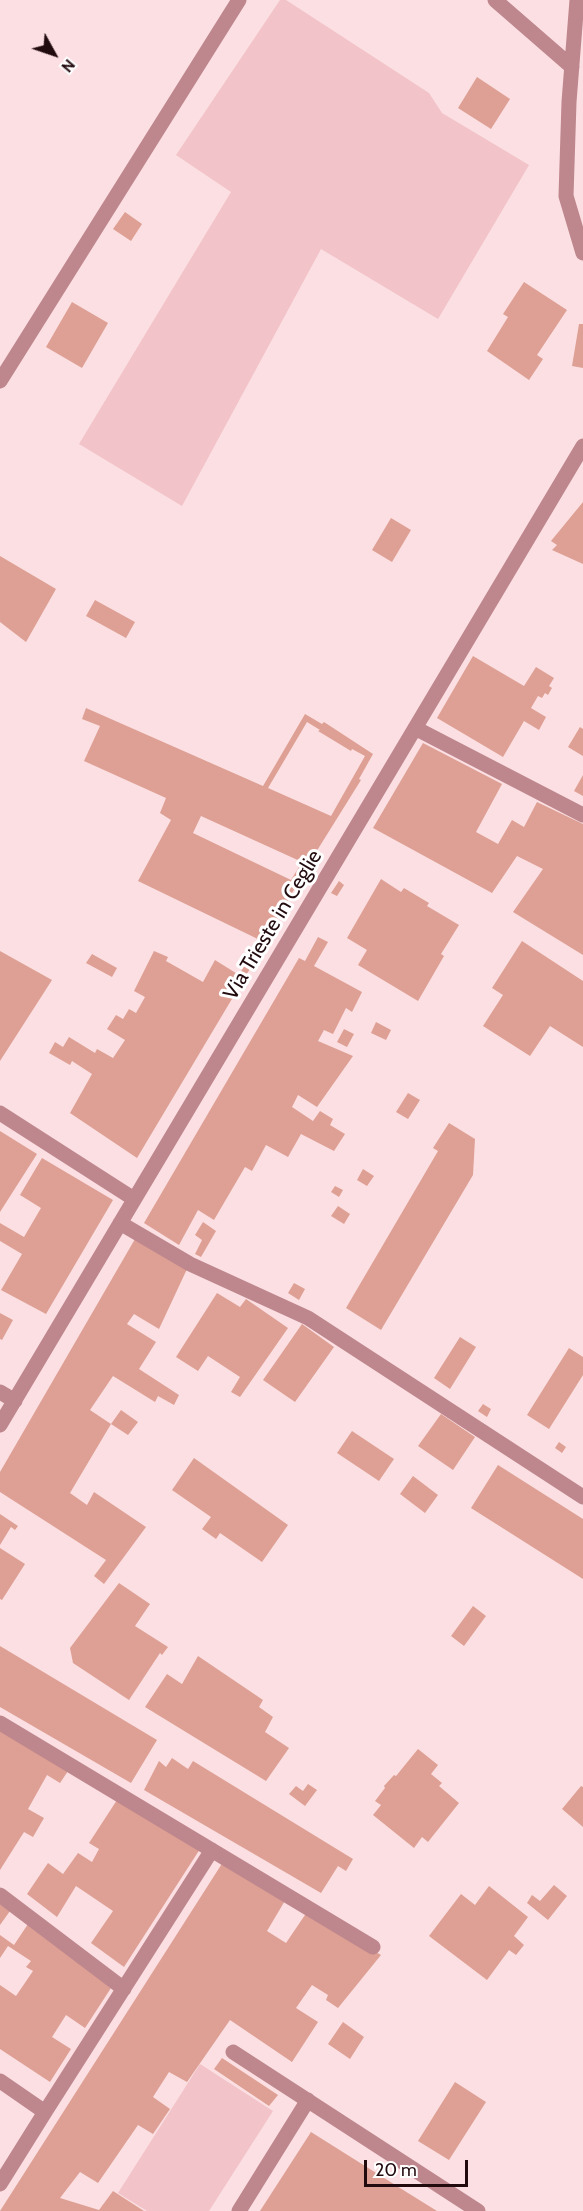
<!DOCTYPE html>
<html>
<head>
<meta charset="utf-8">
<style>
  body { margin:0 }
  #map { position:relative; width:583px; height:2211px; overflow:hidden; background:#fbdfe2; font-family:Cabin,sans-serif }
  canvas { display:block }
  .north { position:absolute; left:24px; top:24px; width:60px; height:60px; -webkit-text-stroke:4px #fff; paint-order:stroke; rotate:130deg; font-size:16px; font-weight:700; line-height:24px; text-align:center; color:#220b0f }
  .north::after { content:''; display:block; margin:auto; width:21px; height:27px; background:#220b0f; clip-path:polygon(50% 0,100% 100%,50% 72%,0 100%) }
  .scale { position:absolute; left:364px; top:2160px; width:104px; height:27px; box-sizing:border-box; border:3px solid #220b0f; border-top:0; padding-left:8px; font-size:18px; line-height:21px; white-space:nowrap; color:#220b0f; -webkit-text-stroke:4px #fff; paint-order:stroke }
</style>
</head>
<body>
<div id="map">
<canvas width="583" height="2211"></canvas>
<div class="north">N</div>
<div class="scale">20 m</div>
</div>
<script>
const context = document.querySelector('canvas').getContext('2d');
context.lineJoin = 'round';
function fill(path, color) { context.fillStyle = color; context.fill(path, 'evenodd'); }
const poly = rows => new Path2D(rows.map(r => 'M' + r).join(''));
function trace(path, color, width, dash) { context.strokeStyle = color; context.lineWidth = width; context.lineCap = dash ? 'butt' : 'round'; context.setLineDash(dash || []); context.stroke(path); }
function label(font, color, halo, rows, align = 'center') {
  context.font = font + ' Cabin,sans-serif'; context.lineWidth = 6; context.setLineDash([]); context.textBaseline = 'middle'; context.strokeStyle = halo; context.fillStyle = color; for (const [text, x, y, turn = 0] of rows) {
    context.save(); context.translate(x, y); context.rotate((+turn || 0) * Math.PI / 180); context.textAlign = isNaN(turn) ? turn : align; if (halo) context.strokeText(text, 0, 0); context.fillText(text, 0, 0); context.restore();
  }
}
const green = poly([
  [280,0,286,0,429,93,442,113,529,165,438,319,321,249,182,506,79,444,231,192,176,155],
  [200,2064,273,2111,209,2211,147,2211,118,2193]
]);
const building = poly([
  [477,77,510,99,491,129,458,108],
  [125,212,142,224,131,241,113,229],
  [524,282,567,310,537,355,543,359,529,380,487,351,508,317,503,314],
  [72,302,108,323,82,368,46,347],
  [579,324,583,324,583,368,572,366],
  [583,502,583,564,552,550,557,545,551,541],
  [391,518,411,530,392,562,372,550],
  [0,556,56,589,26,642,0,622],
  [95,600,135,622,126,638,86,616],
  [473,656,524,686,536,667,554,678,549,686,552,688,548,695,545,693,542,698,538,696,531,708,546,717,539,730,524,721,503,757,437,718],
  [86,708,263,786,305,714,322,724,324,722,373,754,359,779,361,780,308,865,264,942,138,881,171,820,160,813,166,798,84,761,100,726,82,719],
  [307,722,320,730,318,731,351,751,352,749,365,756,331,816,268,788],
  [201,816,302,862,291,880,193,833],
  [580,727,583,729,583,756,568,747],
  [423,743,502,784,476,832,498,844,512,820,524,827,537,802,583,824,583,955,513,912,543,869,517,856,492,893,373,828],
  [583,775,583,796,574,791],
  [381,879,401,892,404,888,429,903,427,906,459,925,441,954,444,956,418,1001,358,965,367,950,347,938],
  [339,881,344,885,337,896,331,893],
  [318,937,328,942,314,966,362,992,352,1012,346,1008,333,1034,324,1030,318,1041,353,1056,317,1107,298,1095,292,1107,313,1121,320,1111,333,1119,330,1125,345,1134,334,1151,301,1134,288,1157,266,1145,252,1171,245,1167,214,1220,198,1210,179,1245,144,1223,299,958,305,961],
  [522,941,583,981,583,1047,550,1026,530,1056,483,1026,503,995,492,988],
  [0,951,52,980,0,1061],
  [154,951,168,957,166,961,203,982,215,960,239,975,249,958,254,962,137,1158,70,1113,92,1074,72,1061,70,1065,49,1053,55,1042,63,1047,69,1037,95,1053,97,1049,113,1058,125,1040,107,1029,116,1015,123,1019,129,1009,136,1013,145,997,134,991],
  [92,954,117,968,112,977,86,963],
  [376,1022,391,1030,386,1040,371,1033],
  [344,1029,354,1034,347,1047,337,1042],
  [408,1093,420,1100,408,1119,396,1112],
  [449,1123,475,1139,473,1175,381,1330,346,1308,438,1151,433,1148],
  [0,1131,37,1154,0,1212],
  [42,1158,113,1200,46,1314,1,1290,22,1254,0,1241,0,1223,24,1237,41,1208,20,1195],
  [363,1169,374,1176,367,1186,357,1180],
  [335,1186,343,1190,339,1197,331,1192],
  [338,1206,350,1214,344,1224,331,1216],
  [203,1222,216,1231,201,1257,195,1254,202,1240,195,1235],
  [135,1239,187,1269,159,1329,134,1314,127,1324,156,1342,139,1369,179,1395,174,1405,158,1396,155,1402,113,1376,90,1410,111,1424,70,1493,87,1505,94,1492,146,1527,104,1584,94,1576,106,1560,0,1492,0,1472],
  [294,1283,305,1289,299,1300,288,1293],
  [217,1293,240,1307,246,1299,288,1328,240,1397,231,1392,240,1377,208,1356,198,1371,176,1357],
  [0,1313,13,1320,2,1340,0,1339],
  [302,1324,334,1347,295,1402,263,1380],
  [460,1337,476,1347,450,1389,434,1378],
  [569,1348,583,1357,583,1375,549,1429,527,1415],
  [483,1404,491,1409,487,1417,478,1411],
  [121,1410,138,1422,128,1435,111,1424],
  [441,1414,475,1437,453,1470,418,1446],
  [352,1431,394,1459,379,1481,337,1453],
  [559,1442,566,1447,562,1453,555,1448],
  [194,1458,288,1525,262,1562,220,1533,216,1539,202,1529,211,1517,172,1490],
  [498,1465,583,1519,583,1579,471,1508],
  [413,1476,438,1495,425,1513,400,1494],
  [0,1514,18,1526,15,1530,11,1527,0,1545],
  [0,1548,25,1564,2,1600,0,1599],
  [119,1583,150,1604,135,1626,168,1647,162,1655,160,1653,129,1700,73,1663,70,1648],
  [473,1606,486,1616,464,1646,451,1636],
  [0,1646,157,1740,131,1783,0,1707],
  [198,1656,263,1700,259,1707,273,1717,265,1732,289,1748,266,1781,145,1707,167,1674,182,1684],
  [0,1731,68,1771,60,1783,47,1775,28,1809,44,1818,33,1837,24,1832,0,1870],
  [418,1749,438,1765,431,1774,442,1783,439,1786,459,1803,428,1842,422,1837,414,1848,373,1815,381,1805,375,1801,385,1788,384,1786,394,1775,396,1776],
  [172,1758,188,1769,193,1761,353,1859,346,1871,338,1866,321,1893,144,1790,159,1761,166,1767],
  [308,1784,317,1790,305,1806,289,1794,296,1786,303,1791],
  [581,1786,583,1787,583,1827,562,1809],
  [117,1800,200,1849,124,1967,91,1943,113,1911,76,1886,57,1917,27,1894,48,1863,63,1874,78,1853,92,1862,99,1849,89,1843],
  [223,1862,286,1899,267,1931,286,1943,307,1912,381,1955,338,2008,326,2000,328,1995,312,1985,296,2008,318,2022,292,2062,230,2020,187,2082,169,2072,153,2097,170,2109,153,2134,138,2125,98,2183,80,2172,60,2198,99,2210,113,2191,144,2211,0,2211],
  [554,1885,567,1896,548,1920,527,1903,532,1895,540,1901],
  [489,1886,528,1917,514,1936,524,1945,516,1955,509,1950,487,1980,429,1936,461,1894,475,1905],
  [0,1904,10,1911,0,1925],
  [28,1924,111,1988,85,2028,66,2015,52,2037,71,2049,50,2082,0,2049,0,1985,16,1996,33,1971,26,1967,31,1961,8,1946,0,1958,0,1935,14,1945],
  [343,2022,364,2037,350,2059,328,2044],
  [222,2058,278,2095,269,2106,214,2069],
  [455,2082,486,2102,449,2160,418,2141],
  [311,2132,408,2193,437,2211,260,2211]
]);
const minor = poly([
  [495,0,572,67],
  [577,0,569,102,566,196,583,253],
  [0,381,239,0],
  [415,728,583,815],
  [0,1113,134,1199],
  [120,1223,190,1264,308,1318,583,1497],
  [0,1392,15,1401],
  [0,1425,583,446],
  [0,1723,373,1947],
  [0,1895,124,1989],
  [233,2052,478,2211],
  [0,2081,45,2112,0,2184],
  [45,2112,212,1850],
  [239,2211,308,2100]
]);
const streetNames = [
  ["Via Trieste in Ceglie",273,925,-59]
];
fill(green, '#f2c3c8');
fill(building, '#dea094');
trace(minor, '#be868d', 15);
label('21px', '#220b0f', '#fff', streetNames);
</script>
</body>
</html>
